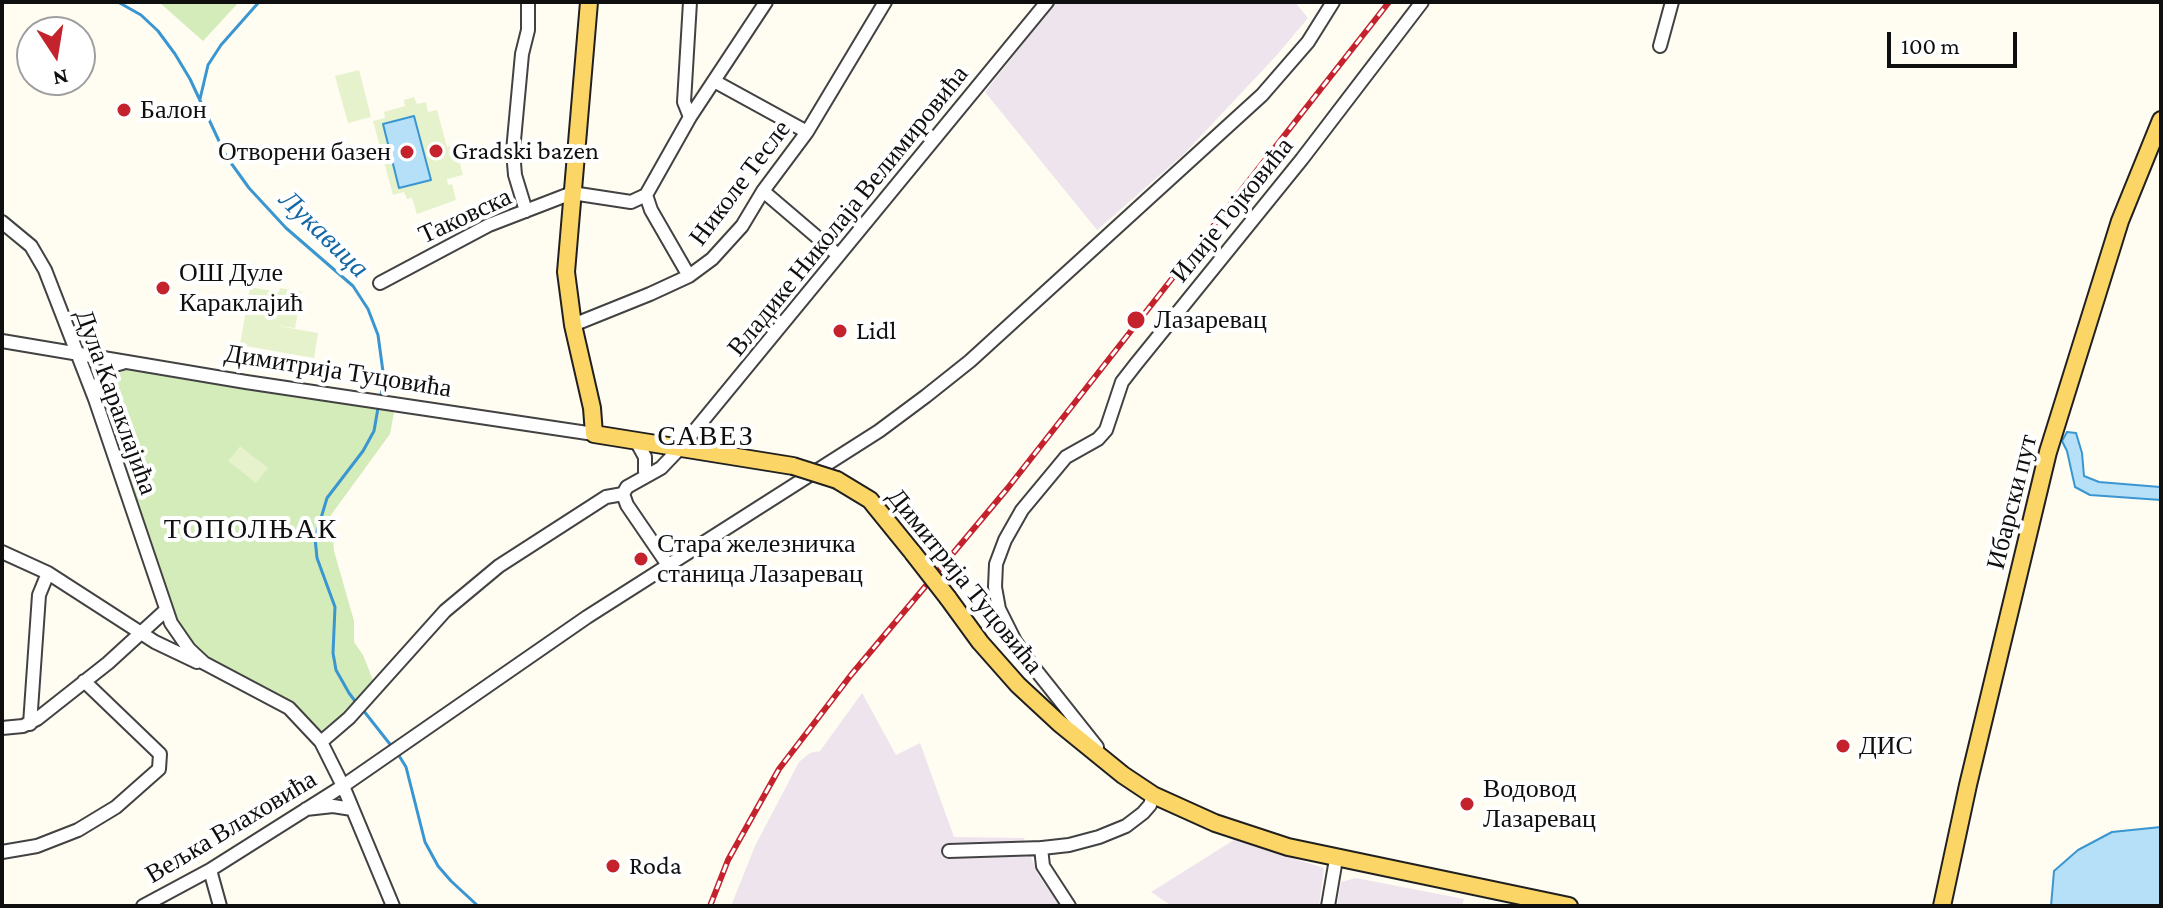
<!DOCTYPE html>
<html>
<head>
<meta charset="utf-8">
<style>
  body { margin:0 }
  #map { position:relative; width:2163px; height:908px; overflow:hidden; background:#fffcf2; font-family:"Crimson Pro",serif }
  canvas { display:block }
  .frame { position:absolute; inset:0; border:4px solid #0f0f0f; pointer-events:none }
  .north { position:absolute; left:16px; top:16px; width:80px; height:80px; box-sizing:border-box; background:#fff; border:2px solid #9f9f9f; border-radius:50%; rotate:168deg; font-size:22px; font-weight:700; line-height:32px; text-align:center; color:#0f0f0f }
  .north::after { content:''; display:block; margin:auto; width:28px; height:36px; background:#c4232d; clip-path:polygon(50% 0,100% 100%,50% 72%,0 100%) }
  .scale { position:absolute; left:1887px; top:32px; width:130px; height:36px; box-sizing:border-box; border:4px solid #0f0f0f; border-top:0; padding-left:10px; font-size:24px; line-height:28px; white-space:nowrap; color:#0f0f0f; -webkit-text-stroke:6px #fff; paint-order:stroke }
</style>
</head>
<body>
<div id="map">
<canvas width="2163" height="908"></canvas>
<div class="frame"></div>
<div class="north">N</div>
<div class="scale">100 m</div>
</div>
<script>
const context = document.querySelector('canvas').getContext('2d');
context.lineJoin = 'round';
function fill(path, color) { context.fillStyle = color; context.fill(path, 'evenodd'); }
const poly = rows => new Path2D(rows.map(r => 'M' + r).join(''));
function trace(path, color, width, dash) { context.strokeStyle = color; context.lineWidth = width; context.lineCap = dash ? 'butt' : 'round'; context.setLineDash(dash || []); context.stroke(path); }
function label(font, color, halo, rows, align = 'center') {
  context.font = font + ' "Crimson Pro",serif'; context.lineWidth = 8; context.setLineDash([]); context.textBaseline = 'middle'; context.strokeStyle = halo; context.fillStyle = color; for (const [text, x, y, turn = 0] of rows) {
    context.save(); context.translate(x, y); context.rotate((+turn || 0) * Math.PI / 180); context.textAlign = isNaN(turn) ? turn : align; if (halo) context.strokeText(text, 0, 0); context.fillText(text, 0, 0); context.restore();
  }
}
const industrial = poly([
  [1056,2,1295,2,1308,18,1276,56,1184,154,1097,230,985,92],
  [862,693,896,755,920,743,954,837,1024,838,1037,873,1060,906,731,906,755,846,799,762,810,753,820,751],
  [1234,840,1324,868,1319,906,1172,906,1151,892],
  [1356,878,1464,899,1462,906,1337,906,1341,882]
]);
const green = poly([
  [159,2,239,2,203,41],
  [139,368,394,412,390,434,331,515,334,551,354,621,354,642,363,655,373,680,345,712,321,731,289,701,217,664,195,646,175,619,107,413,106,397,111,382,122,371]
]);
const pitch = poly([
  [359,70,371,117,348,123,335,76],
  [414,97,417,104,426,102,428,112,437,110,447,147,455,145,463,175,447,179,448,185,452,184,456,200,417,214,412,198,407,199,404,192,393,195,373,121,385,118,384,112,405,106,404,100],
  [250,287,279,292,280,288,302,292,295,328,273,325,318,333,314,358,240,345],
  [240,446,268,468,256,483,228,461]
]);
const water = poly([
  [414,116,431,180,399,188,383,124,414,116],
  [2067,432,2076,433,2082,453,2084,476,2099,482,2160,487,2161,500,2090,495,2075,487,2067,451,2062,441,2067,432],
  [2161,827,2161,906,2051,906,2054,871,2078,850,2112,832,2161,827]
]);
const stream = poly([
  [118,2,141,15,158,31,175,54,190,79,226,156,249,188,286,228,353,286,368,309,378,335,384,379,380,400],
  [200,99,208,65,221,45,259,2],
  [358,705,349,693,336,670,333,653,335,607,317,558,315,538,327,498,363,451,374,431,378,408],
  [363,710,393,748],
  [398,754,406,767,425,842,438,866,451,881,478,906]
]);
const minor = poly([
  [690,2,684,102,690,117],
  [1660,46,1672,2],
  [714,81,807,132],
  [763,191,838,255],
  [646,195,690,117,766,2],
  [526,211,515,175,513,151,522,54,528,30,528,2],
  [2,222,31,246,45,270,95,399,171,623,189,649,204,663,289,708,321,742,343,786,393,906],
  [380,283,489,225,572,193,631,202,646,195,651,210,689,276],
  [573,325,650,294,689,276,712,259,742,226,763,191,807,132,885,2],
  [2,341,246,382,594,434],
  [95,399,102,375,112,366,125,362],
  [635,439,645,457,645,472],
  [623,494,627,487,661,468,682,446,1047,2],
  [623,494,627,505,668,565],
  [2,552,48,573,155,642,197,662],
  [30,724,39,595,48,573],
  [2,728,23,726,37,719,108,663,166,610],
  [321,742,349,718,445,611,499,566,606,497,623,494],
  [1097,747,1031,664,1015,641,999,609,995,587,996,564,1005,540,1022,510,1066,457,1098,439,1106,430,1122,382,1136,364,1302,159,1422,2],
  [306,809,333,806,352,809],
  [1041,848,1043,866,1069,906],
  [949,851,1042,848,1069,845,1099,837,1126,826,1143,813,1150,805,1153,795],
  [2,852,37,846,78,830,116,807,159,769,160,754,84,681],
  [210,870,220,906],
  [143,906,210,870,343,786,587,617,879,431,926,396,970,361,1262,95,1308,42,1333,2],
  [1328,906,1336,859]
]);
const major = poly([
  [589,2,566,272,573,325,592,408,594,434,793,466],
  [837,480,870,500,913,553],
  [948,598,980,642,1018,685,1059,723,1123,775,1153,795,1215,823,1288,847,1569,906],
  [1942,906,1968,785,2048,452,2120,221,2161,120]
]);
const rail = poly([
  [710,906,728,860,779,769,851,675,1007,489,1389,2]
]);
const majorBridge = poly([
  [793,466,837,480],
  [913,553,948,598]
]);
const markers = [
  [124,110,8,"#c4232d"],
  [436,151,8,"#c4232d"],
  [407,152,8,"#c4232d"],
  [163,288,8,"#c4232d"],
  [1136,320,10,"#c4232d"],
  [840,331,8,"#c4232d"],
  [641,559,8,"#c4232d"],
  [1843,746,8,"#c4232d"],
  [1467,804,8,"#c4232d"],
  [613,866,8,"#c4232d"]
];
const poiNames = [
  ["Балон",140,110],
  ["Gradski bazen",452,151],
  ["Отворени базен",391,152,"right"],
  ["ОШ Дуле",179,273],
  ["Караклајић",179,303],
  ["Лазаревац",1154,320],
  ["Lidl",856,331],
  ["Стара железничка",657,544],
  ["станица Лазаревац",657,574],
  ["ДИС",1859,746],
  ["Водовод",1483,789],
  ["Лазаревац",1483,819],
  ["Roda",629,866]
];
const streetNames = [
  ["Николе Тесле",740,183,-53],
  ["Илије Гојковића",1232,210,-51],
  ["Владике Николаја Велимировића",848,211,-51],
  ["Таковска",465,216,-25],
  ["Димитрија Туцовића",338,371,9],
  ["Дула Караклајића",116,402,70],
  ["Ибарски пут",2012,502,-76],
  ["Димитрија Туцовића",965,581,51],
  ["Вељка Влаховића",231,827,-31]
];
const waterNames = [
  ["Лукавица",324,234,44]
];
const neighbourhoodNames = [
  ["САВЕЗ",706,436],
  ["ТОПОЛЊАК",251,529]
];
fill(industrial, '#ede4ee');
fill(green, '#d4ebba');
fill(pitch, '#e5f2cc');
fill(water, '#b5e0f8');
trace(water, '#3a96d1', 2);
trace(stream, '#3a96d1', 3);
trace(minor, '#424242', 16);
trace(major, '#202020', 20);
trace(minor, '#fff', 12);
trace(major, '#fbd565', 16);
trace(rail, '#c4232d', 6);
trace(rail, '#fff', 3, [9]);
trace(majorBridge, '#202020', 20, []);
trace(majorBridge, '#fbd565', 16);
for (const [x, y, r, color] of markers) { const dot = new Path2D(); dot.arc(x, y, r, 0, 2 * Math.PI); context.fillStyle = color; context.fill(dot); trace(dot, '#fff', 3); }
label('26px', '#0f0f0f', '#fff', poiNames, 'left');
label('26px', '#0f0f0f', '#fff', streetNames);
label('italic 28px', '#1468a5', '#fff', waterNames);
context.letterSpacing = '2px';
label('28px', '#0f0f0f', '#fff', neighbourhoodNames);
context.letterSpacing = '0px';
</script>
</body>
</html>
